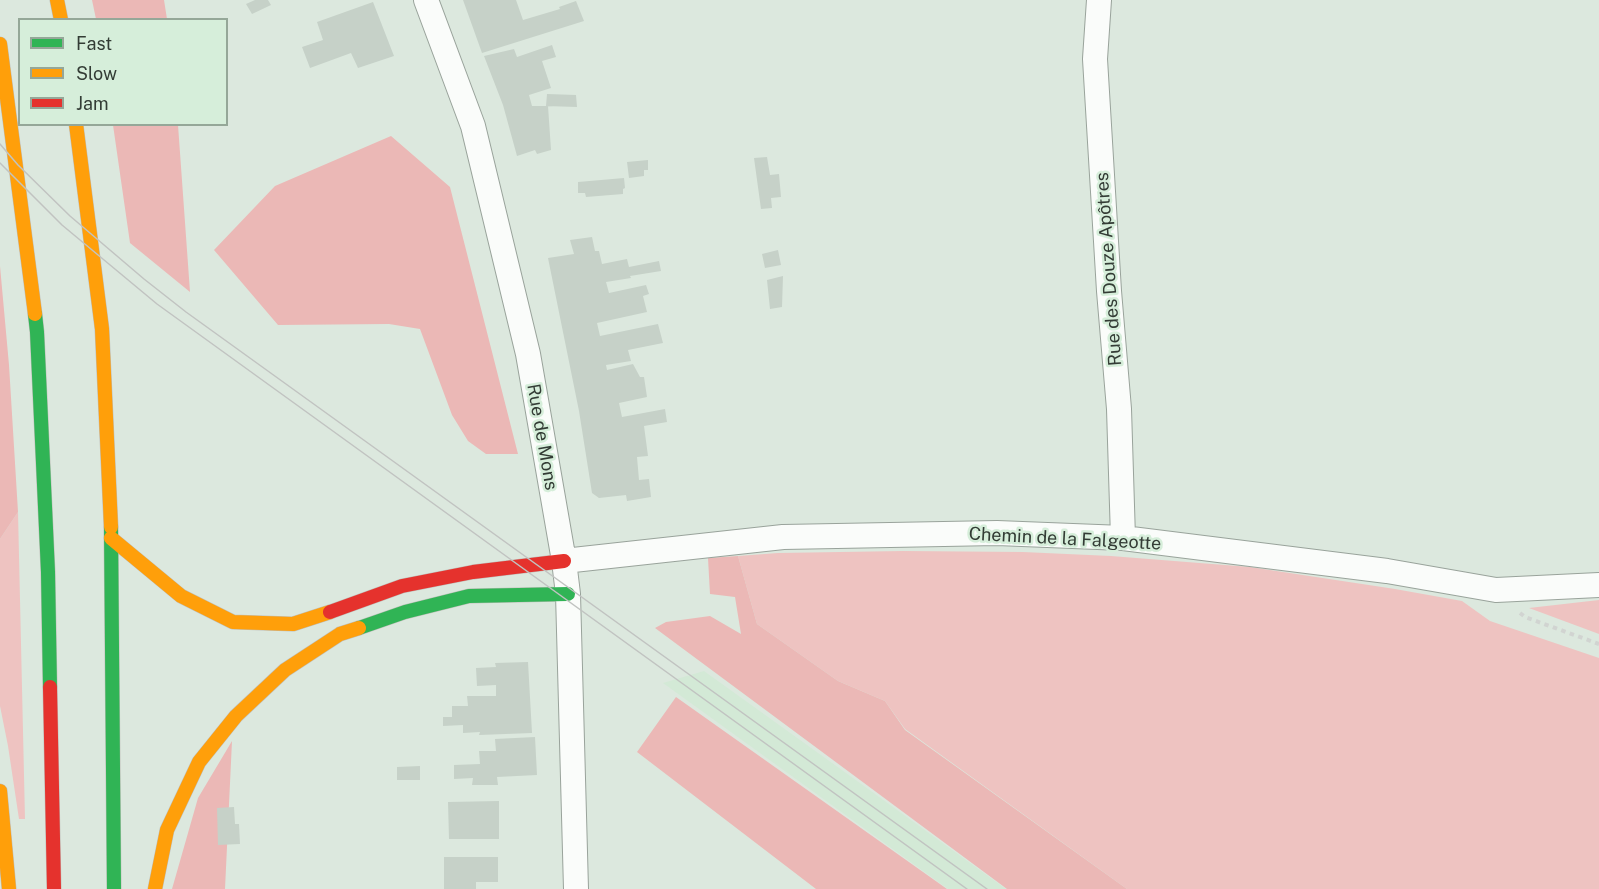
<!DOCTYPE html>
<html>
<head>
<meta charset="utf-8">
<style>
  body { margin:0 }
  #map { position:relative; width:1599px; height:889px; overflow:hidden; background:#dce8de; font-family:"Public Sans",sans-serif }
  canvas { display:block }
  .legend { position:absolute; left:18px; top:18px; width:210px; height:108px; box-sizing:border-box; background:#d6eeda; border:2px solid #95a798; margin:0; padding:8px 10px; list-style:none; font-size:18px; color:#333c35 }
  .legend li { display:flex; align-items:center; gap:12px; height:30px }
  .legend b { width:30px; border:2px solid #95a798 }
</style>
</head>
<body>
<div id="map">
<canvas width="1599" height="889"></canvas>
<ul class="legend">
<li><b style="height:8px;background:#30b455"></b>Fast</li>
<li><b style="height:8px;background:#ff9f0a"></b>Slow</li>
<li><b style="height:8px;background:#e5322d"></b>Jam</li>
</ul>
</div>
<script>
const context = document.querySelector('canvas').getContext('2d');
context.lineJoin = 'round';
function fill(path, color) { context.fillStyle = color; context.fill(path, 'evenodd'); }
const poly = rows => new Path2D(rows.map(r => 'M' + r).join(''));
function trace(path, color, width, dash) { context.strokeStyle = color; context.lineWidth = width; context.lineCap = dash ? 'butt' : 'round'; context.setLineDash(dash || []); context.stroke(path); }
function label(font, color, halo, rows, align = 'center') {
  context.font = font + ' "Public Sans",sans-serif'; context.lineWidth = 5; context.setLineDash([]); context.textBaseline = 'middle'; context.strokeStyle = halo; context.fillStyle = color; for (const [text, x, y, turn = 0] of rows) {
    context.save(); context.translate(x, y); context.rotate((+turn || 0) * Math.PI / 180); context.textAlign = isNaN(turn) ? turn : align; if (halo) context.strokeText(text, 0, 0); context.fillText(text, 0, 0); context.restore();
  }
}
const built = poly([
  [704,671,853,778,1006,889,948,889,663,683]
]);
const green = poly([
  [18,512,25,819,19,819,8,746,0,706,0,539],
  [903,551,1023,552,1111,556,1250,567,1395,589,1462,601,1490,621,1599,658,1599,889,1127,889,905,729,885,701,838,681,757,624,738,556,778,553],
  [1599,600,1599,634,1529,608]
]);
const forest = poly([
  [92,0,164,0,167,19,96,19],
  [113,125,178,125,190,292,130,243],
  [391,136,450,187,518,454,486,454,468,441,452,415,420,329,389,324,278,325,214,250,275,186],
  [0,266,9,365,18,512,0,539],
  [738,556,757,624,838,681,885,701,905,730,1127,889,1007,889,655,628,666,622,710,616,741,634,735,597,710,594,708,558],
  [676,697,947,889,816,889,637,752],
  [232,741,225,889,172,889,198,798]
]);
const building = poly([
  [255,0,268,0,271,5,252,14,246,4],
  [463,0,516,0,523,20,560,9,559,7,576,1,584,21,482,53],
  [373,2,394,56,358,68,351,53,310,68,302,47,323,40,317,22],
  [552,45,556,57,542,61,551,88,529,95,532,106,548,106,551,150,537,154,535,150,517,156,503,105,484,56,514,49,517,57],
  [547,94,576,95,577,107,546,106],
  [767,157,770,175,779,174,781,197,771,198,772,208,761,209,754,158],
  [648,160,648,170,644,170,644,176,629,178,627,162],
  [624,178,625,188,623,189,623,194,586,197,585,193,578,193,578,182],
  [592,237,595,251,599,251,602,264,627,259,629,267,659,261,661,271,630,276,631,278,606,282,609,293,646,285,649,294,643,296,647,312,597,323,600,336,658,324,663,343,628,350,631,361,606,365,607,370,633,364,640,377,644,377,647,397,619,403,622,417,665,409,667,422,644,426,648,456,637,457,639,480,649,479,651,497,627,501,626,495,599,498,592,493,579,411,548,258,574,254,570,240],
  [778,250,781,265,765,268,762,254],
  [783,276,782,307,770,309,767,280],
  [528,662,532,733,479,735,480,732,463,733,463,725,443,726,443,717,452,717,452,706,468,706,467,696,496,696,496,685,477,686,476,668,496,667,495,663],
  [535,737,537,775,497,777,498,785,472,785,473,778,454,779,454,765,480,764,479,751,496,751,495,739],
  [420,766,420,780,397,780,397,767],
  [499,801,499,839,449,839,448,802],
  [234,807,235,824,239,824,240,844,218,845,217,808],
  [444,857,498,857,498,882,476,882,476,889,444,889]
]);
const path = poly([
  [1520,613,1525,617,1599,644]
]);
const street = poly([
  [426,0,473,126,528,354,564,561,568,594,576,889],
  [1099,0,1095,59,1109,291,1119,409,1123,538],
  [564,561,783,537,997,533,1123,538,1387,571,1496,590,1599,585]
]);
const fast = poly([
  [35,314,37,332,48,572,50,687],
  [111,527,114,889],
  [359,628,405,612,469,596,568,594]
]);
const slow = poly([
  [57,0,61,20],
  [0,44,35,314],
  [76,124,102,329,111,527],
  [111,538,181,596,233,622,293,624,330,612],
  [0,791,9,889],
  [155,889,167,830,199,762,236,716,285,670,340,634,359,628]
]);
const jam = poly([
  [330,612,402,586,473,572,564,561],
  [50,687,54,889]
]);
const tram = poly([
  [0,144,18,165,70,216,144,279,186,312,987,889],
  [0,163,62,225,157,304,967,889]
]);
const streetNames = [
  ["Rue des Douze Apôtres",1109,269,-94],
  ["Rue de Mons",542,437,80],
  ["Chemin de la Falgeotte",1065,539,3]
];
fill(built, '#d3e9d6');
fill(green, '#eec3c1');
fill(forest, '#ebb8b6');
fill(building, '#c6d1c8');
trace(street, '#99a39b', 26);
trace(fast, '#bfbeb9', 15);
trace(slow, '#bfbeb9', 15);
trace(jam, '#bfbeb9', 15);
trace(path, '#d1d4d1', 4, [4.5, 4.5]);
trace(street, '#fafcfa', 24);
trace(fast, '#30b455', 14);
trace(slow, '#ff9f0a', 14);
trace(jam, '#e5322d', 14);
trace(tram, '#c1c3c1', 1.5);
label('18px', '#333c35', '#d6eeda', streetNames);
</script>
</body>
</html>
